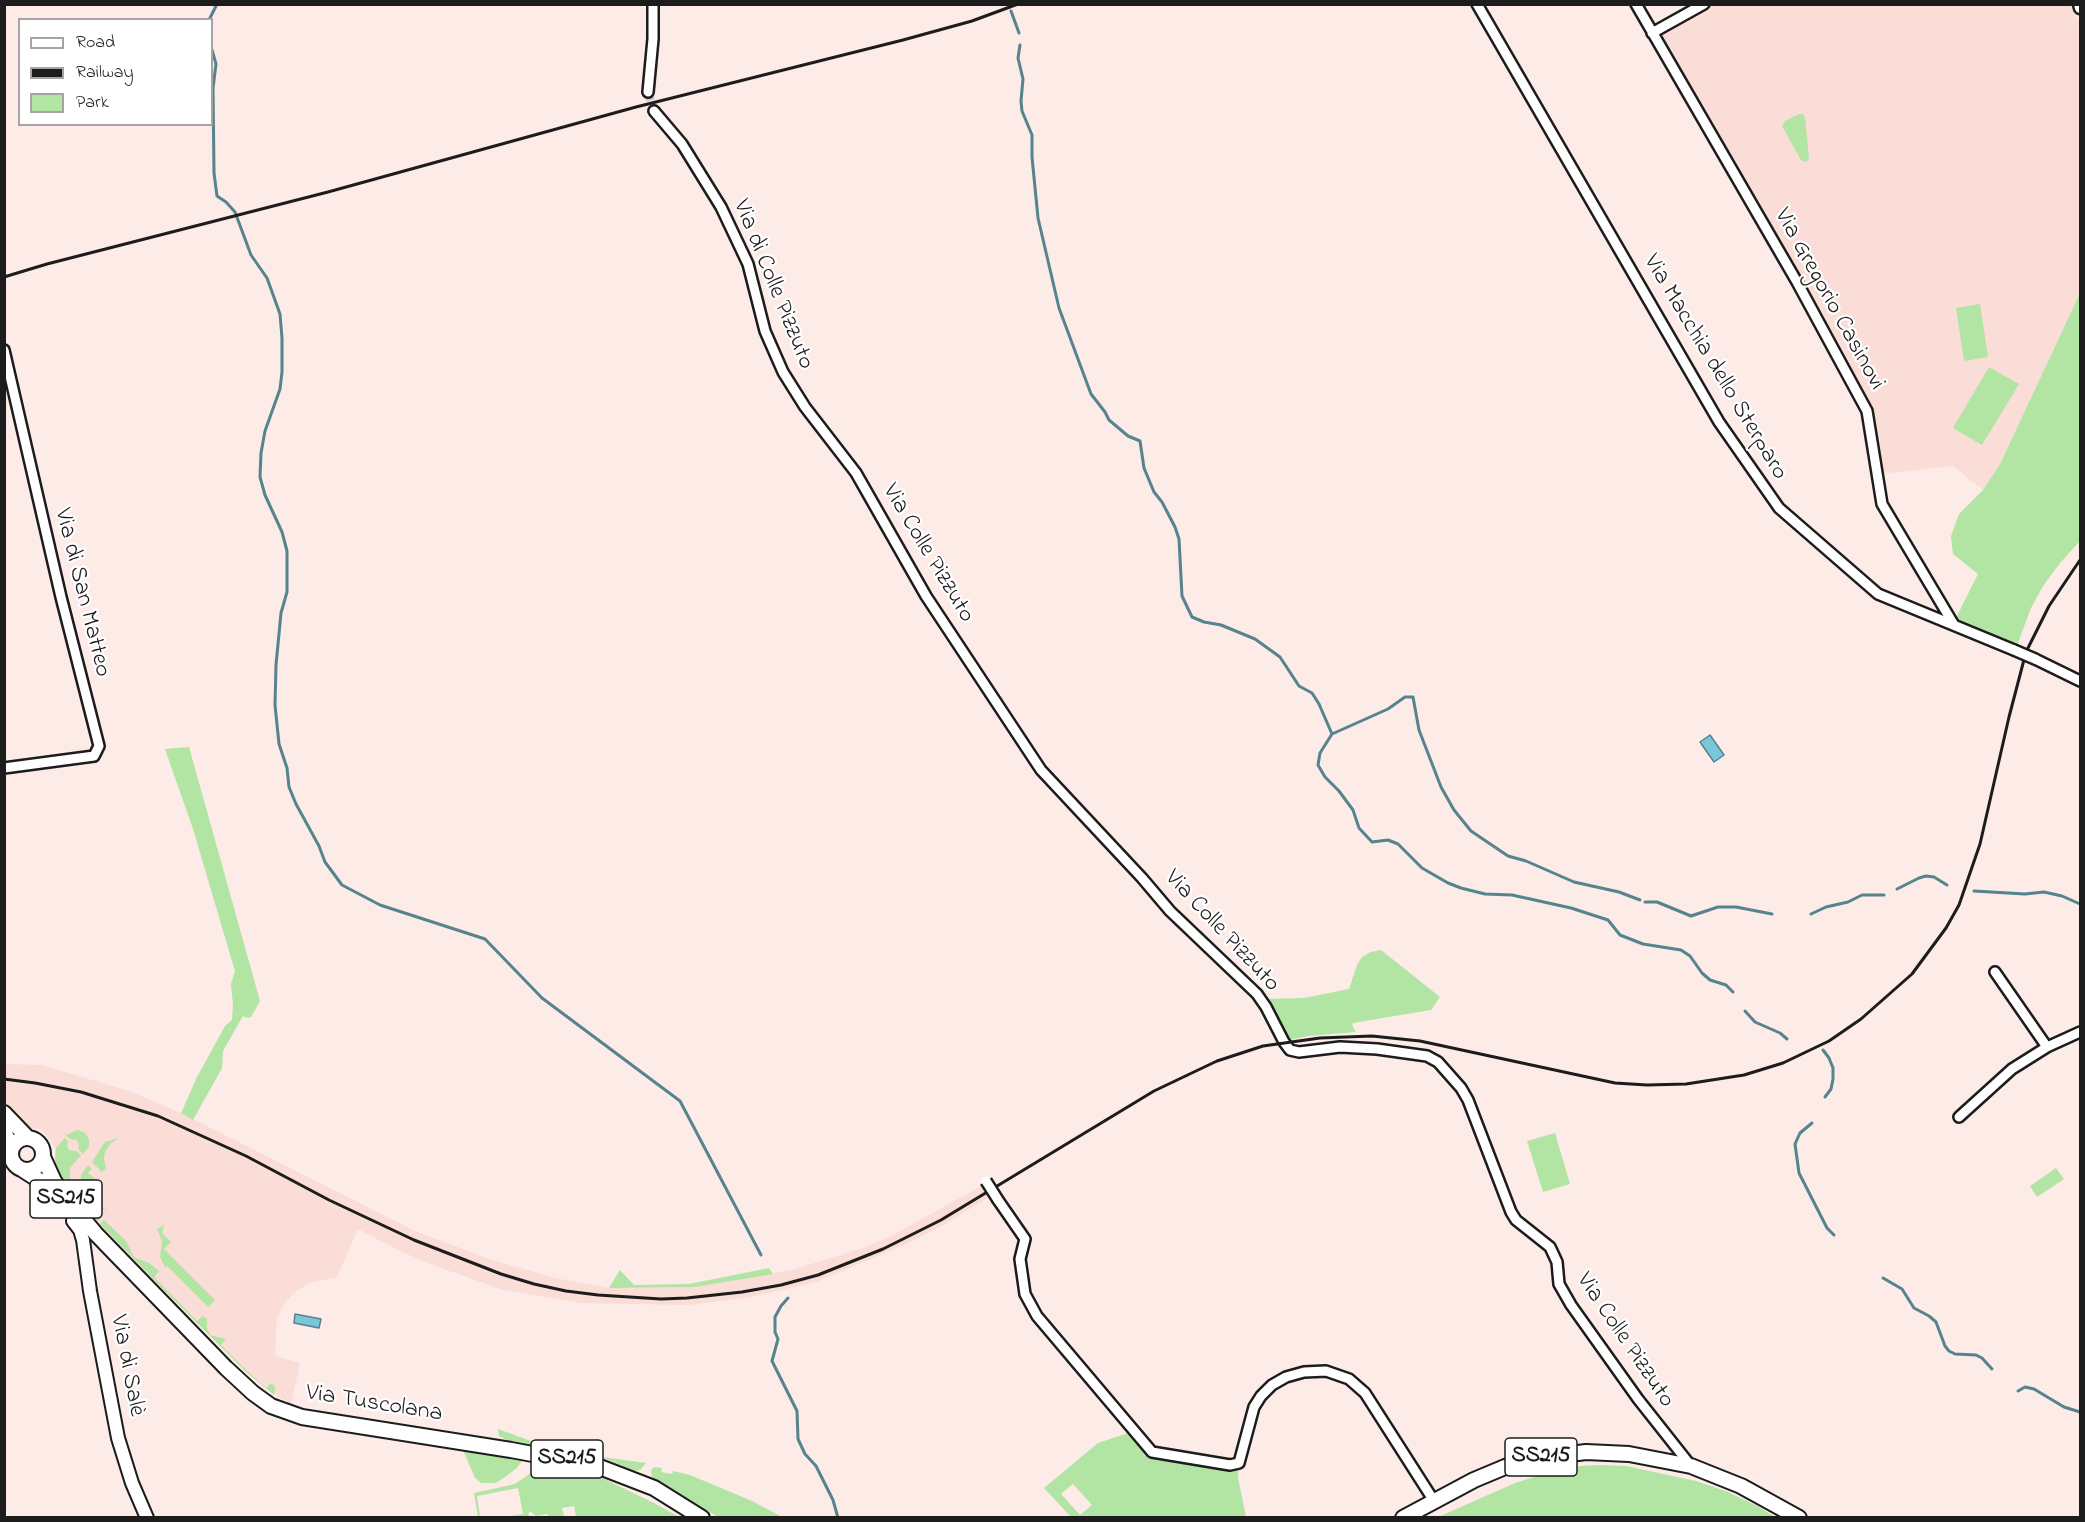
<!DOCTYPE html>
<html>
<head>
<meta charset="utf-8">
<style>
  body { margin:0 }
  #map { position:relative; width:2085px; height:1522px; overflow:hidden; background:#fcebe7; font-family:"Indie Flower",sans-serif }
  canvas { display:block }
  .frame { position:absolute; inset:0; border:6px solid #1c1c1c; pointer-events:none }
  .legend { position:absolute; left:18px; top:18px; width:195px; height:108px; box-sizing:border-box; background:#fff; border:2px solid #a4a4a4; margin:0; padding:8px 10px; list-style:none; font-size:18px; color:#1c1c1c }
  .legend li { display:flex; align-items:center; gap:12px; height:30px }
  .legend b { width:30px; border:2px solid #a4a4a4 }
</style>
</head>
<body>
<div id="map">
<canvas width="2085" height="1522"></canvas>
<div class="frame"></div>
<ul class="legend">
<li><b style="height:8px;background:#fff"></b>Road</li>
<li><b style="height:8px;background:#1c1c1c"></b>Railway</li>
<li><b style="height:16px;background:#b2e4a4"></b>Park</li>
</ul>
</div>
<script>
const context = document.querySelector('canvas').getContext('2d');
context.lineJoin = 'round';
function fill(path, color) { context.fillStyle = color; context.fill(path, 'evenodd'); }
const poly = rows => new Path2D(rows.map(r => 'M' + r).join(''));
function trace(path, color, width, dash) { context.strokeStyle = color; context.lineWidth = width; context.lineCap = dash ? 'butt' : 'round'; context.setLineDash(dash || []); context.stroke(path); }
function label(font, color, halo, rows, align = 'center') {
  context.font = font + ' "Indie Flower",sans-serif'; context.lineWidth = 4.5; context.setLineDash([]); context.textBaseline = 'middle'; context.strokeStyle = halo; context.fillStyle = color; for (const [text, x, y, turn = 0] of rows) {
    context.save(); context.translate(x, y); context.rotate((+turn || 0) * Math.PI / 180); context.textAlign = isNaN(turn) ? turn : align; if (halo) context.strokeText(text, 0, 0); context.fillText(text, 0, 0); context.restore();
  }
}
const built = poly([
  [1713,5,2072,5,2080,23,2080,293,2000,464,1983,490,1953,466,1882,474,1870,406,1796,266,1657,35],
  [4,1064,42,1065,129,1091,181,1113,415,1231,492,1260,555,1278,609,1288,695,1287,792,1270,863,1248,891,1236,987,1183,994,1194,940,1227,904,1245,816,1282,751,1297,688,1305,580,1303,504,1290,438,1267,400,1251,358,1229,337,1277,309,1283,294,1293,284,1304,277,1318,275,1356,300,1363,291,1404,268,1390,245,1371,100,1224,64,1184,55,1162,55,1148,42,1130,22,1126,5,1104]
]);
const green = poly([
  [1799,114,1803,114,1805,118,1809,159,1806,162,1801,160,1782,126,1785,121],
  [2080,293,2080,541,2060,563,2043,586,2031,608,2016,648,1954,622,1978,574,1953,554,1951,536,1959,514,1983,490,2000,464],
  [1980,304,1988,357,1964,361,1956,308],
  [1989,367,2019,384,1982,445,1953,428],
  [189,747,260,1001,251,1017,247,1018,243,1016,223,1051,222,1068,193,1120,181,1113,182,1111,196,1079,225,1026,232,1020,233,1005,231,984,235,971,193,829,165,749],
  [1381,950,1440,997,1431,1010,1353,1023,1352,1025,1356,1032,1308,1036,1290,1040,1284,1035,1264,999,1304,998,1349,989,1357,965,1362,957,1371,952],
  [78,1130,85,1133,89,1139,89,1147,83,1154,78,1149,79,1145,77,1140,70,1139,66,1135],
  [1555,1133,1570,1184,1543,1192,1527,1141],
  [65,1138,68,1141,67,1146,69,1150,76,1151,81,1155,70,1168,70,1187,78,1199,102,1218,97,1221,64,1184,58,1171,55,1162,56,1148],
  [119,1138,110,1144,105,1152,104,1159,106,1168,102,1172,92,1162,105,1142],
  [88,1165,92,1169,88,1173,95,1179,97,1188,91,1194,108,1213,87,1196,82,1187,81,1175],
  [2056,1168,2064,1179,2037,1197,2030,1186],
  [104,1220,126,1241,134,1257,149,1263,159,1271,154,1277,197,1321,203,1316,207,1319,207,1328,210,1335,226,1339,221,1345,246,1370,266,1388,271,1383,275,1387,274,1395,245,1371,161,1287,100,1224],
  [164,1225,162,1233,171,1242,164,1249,215,1300,208,1307,167,1266,165,1267,160,1257,162,1241,157,1229],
  [769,1268,773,1274,695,1287,609,1288,620,1270,634,1285,689,1284],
  [498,1429,542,1445,536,1447,515,1444,499,1436],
  [1134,1431,1152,1452,1239,1463,1238,1478,1246,1517,1071,1517,1044,1488,1098,1443],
  [1073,1484,1092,1505,1080,1515,1061,1494],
  [463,1450,520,1457,522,1461,517,1468,501,1480,495,1483,481,1483,475,1478],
  [602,1457,646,1463,640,1470,634,1471],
  [536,1461,602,1478,654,1503,679,1517,572,1517,576,1516,574,1506,562,1508,564,1517,550,1517,547,1514,536,1516,530,1511,528,1514,530,1517,511,1517,511,1516,523,1514,518,1488,477,1496,480,1517,478,1517,474,1493,515,1484,531,1473],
  [1599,1465,1626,1466,1696,1481,1728,1492,1757,1506,1775,1517,1436,1518,1515,1483,1566,1467],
  [654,1467,662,1468,661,1472,672,1474,673,1471,690,1475,752,1501,782,1517,718,1517,652,1478,651,1470]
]);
const water = poly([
  [1710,735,1724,755,1714,762,1700,742,1710,735],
  [295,1314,321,1319,319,1328,294,1323,295,1314]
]);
const stream = poly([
  [1011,11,1019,33],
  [209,20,217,4],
  [1020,45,1018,58,1023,79,1021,101,1022,111,1032,135,1032,157,1038,218,1059,308,1091,394,1105,412,1109,420,1128,436,1140,441,1144,468,1154,492,1162,502,1175,527,1179,539,1182,596,1192,617,1204,622,1221,625,1255,639,1280,657,1299,686,1312,693,1319,704,1332,734,1320,753,1318,765,1325,777,1339,791,1353,810,1359,828,1372,842,1388,840,1398,844,1422,868,1448,883,1461,888,1485,894,1512,895,1571,908,1608,920,1620,935,1643,944,1681,950,1690,956,1702,973,1710,980,1726,985,1733,992],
  [212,50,216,64,213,88,214,173,217,196,226,202,235,212,251,255,267,278,280,314,282,338,282,372,280,389,265,431,261,453,260,477,265,495,282,532,287,551,287,592,281,613,276,665,275,705,279,744,287,768,289,787,296,804,319,846,325,862,342,885,380,905,485,939,542,998,680,1101,761,1255],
  [1332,734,1388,709,1405,697,1413,697,1419,730,1441,787,1454,810,1471,831,1508,856,1526,861,1574,882,1619,892,1640,900],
  [1897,889,1919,878,1926,876,1934,877,1947,885],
  [1974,891,2025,894,2044,892,2062,896,2080,904],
  [1645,902,1657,902,1691,916,1718,907,1736,907,1772,914],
  [1811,914,1826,907,1848,902,1862,895,1884,895],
  [1745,1011,1755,1022,1780,1033,1787,1039],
  [1823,1050,1829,1058,1833,1068,1833,1079,1831,1089,1825,1097],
  [1812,1123,1800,1133,1795,1144,1799,1173,1827,1228,1834,1235],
  [1883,1278,1902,1289,1914,1308,1929,1316,1936,1322,1945,1346,1949,1351,1955,1354,1976,1355,1982,1358,1992,1369],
  [788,1298,781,1306,775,1317,775,1332,778,1339,772,1361,797,1411,798,1439,805,1454,816,1466,833,1500,838,1518],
  [2018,1391,2025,1387,2034,1389,2064,1407,2080,1412]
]);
const minorTunnel = poly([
  [648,92,654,111]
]);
const minor = poly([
  [1477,4,1719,422,1779,508,1878,594,2014,650],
  [1636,4,1797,282,1867,411,1882,504,1954,625],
  [1652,33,1704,4],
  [648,92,653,39,653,4],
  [654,111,682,144,721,207,748,264,765,331,783,372,805,407,856,473,926,596,1041,770,1142,878,1170,911,1257,994,1266,1007,1284,1042,1290,1050,1299,1052,1340,1047,1377,1049,1427,1056,1438,1062,1461,1088,1468,1100,1511,1212,1516,1220,1550,1247,1557,1262,1559,1284,1571,1305,1638,1399,1691,1466],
  [4,350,61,597,99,746,94,756,4,768],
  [2035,659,2080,681],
  [1995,972,2047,1047],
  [1959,1117,2012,1069,2047,1047,2080,1032],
  [998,1200,1025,1239,1020,1259,1025,1294,1037,1316,1152,1452,1230,1465,1239,1463,1254,1407,1261,1396,1272,1385,1286,1377,1304,1372,1326,1371,1349,1379,1365,1393,1434,1501]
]);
const tertiary = poly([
  [2079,4,2080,8]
]);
const secondary = poly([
  [73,1221,80,1230,83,1240,90,1291,118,1438,132,1483,147,1518]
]);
const primary = poly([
  [4,1113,27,1137],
  [4,1131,12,1148],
  '11 1154a16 16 0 1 1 32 0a16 16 0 1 1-32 0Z',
  [43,1157,54,1181,64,1196,96,1234,226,1368,253,1393,271,1406,302,1417,511,1450,597,1466,654,1488,702,1518],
  [23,1170,45,1184,55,1198],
  [1403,1518,1474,1480,1505,1467,1537,1458,1586,1452,1629,1454,1691,1466,1741,1486,1799,1518]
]);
const rail = poly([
  [4,277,47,264,328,192,636,107,903,40,972,21,1018,4],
  [4,1079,35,1083,81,1092,158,1116,246,1156,329,1200,414,1240,501,1274,534,1284,566,1291,598,1295,661,1299,687,1298,742,1292,781,1285,818,1275,883,1249,941,1220,1154,1091,1217,1061,1263,1046,1320,1038,1372,1036,1420,1041,1615,1083,1647,1085,1686,1084,1744,1075,1783,1063,1829,1041,1861,1019,1912,974,1946,928,1959,905,1980,844,2009,717,2026,652,2049,606,2080,560]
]);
const minorBridge = poly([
  [2014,650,2035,659],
  [986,1181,998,1200]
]);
const shields = [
  [66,1199,72],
  [1541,1457,72],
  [567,1459,72]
];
const shieldNames = [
  ["SS215",66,1199],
  ["SS215",1541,1457],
  ["SS215",567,1459]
];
const streetNames = [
  ["Via di Colle Pizzuto",772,285,68],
  ["Via Gregorio Casinovi",1828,300,61],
  ["Via Macchia dello Sterparo",1714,368,59],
  ["Via Colle Pizzuto",927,554,59],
  ["Via di San Matteo",81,593,76],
  ["Via Colle Pizzuto",1221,932,47],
  ["Via Colle Pizzuto",1624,1341,56],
  ["Via di Salè",126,1366,79],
  ["Via Tuscolana",374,1405,9]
];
fill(built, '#faddd6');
fill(green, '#b2e4a4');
fill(water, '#7bc7da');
trace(water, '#55838e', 1.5);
trace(stream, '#55838e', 3);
trace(minorTunnel, '#daccc9', 9, [9, 4.5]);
trace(minor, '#1c1c1c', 14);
trace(tertiary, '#1c1c1c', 15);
trace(secondary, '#1c1c1c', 16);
trace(primary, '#1c1c1c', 18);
trace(minor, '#fff', 9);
trace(tertiary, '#fff', 10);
trace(secondary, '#fff', 12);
trace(primary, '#fff', 14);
trace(rail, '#1c1c1c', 3);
trace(minorBridge, '#1c1c1c', 14, []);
trace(minorBridge, '#fff', 9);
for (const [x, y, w] of shields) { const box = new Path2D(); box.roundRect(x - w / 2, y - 19, w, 38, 4.5); context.fillStyle = '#fff'; context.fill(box); trace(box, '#1c1c1c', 1.5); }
label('bold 22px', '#1c1c1c', null, shieldNames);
label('24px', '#1c1c1c', '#fff', streetNames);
</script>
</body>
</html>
